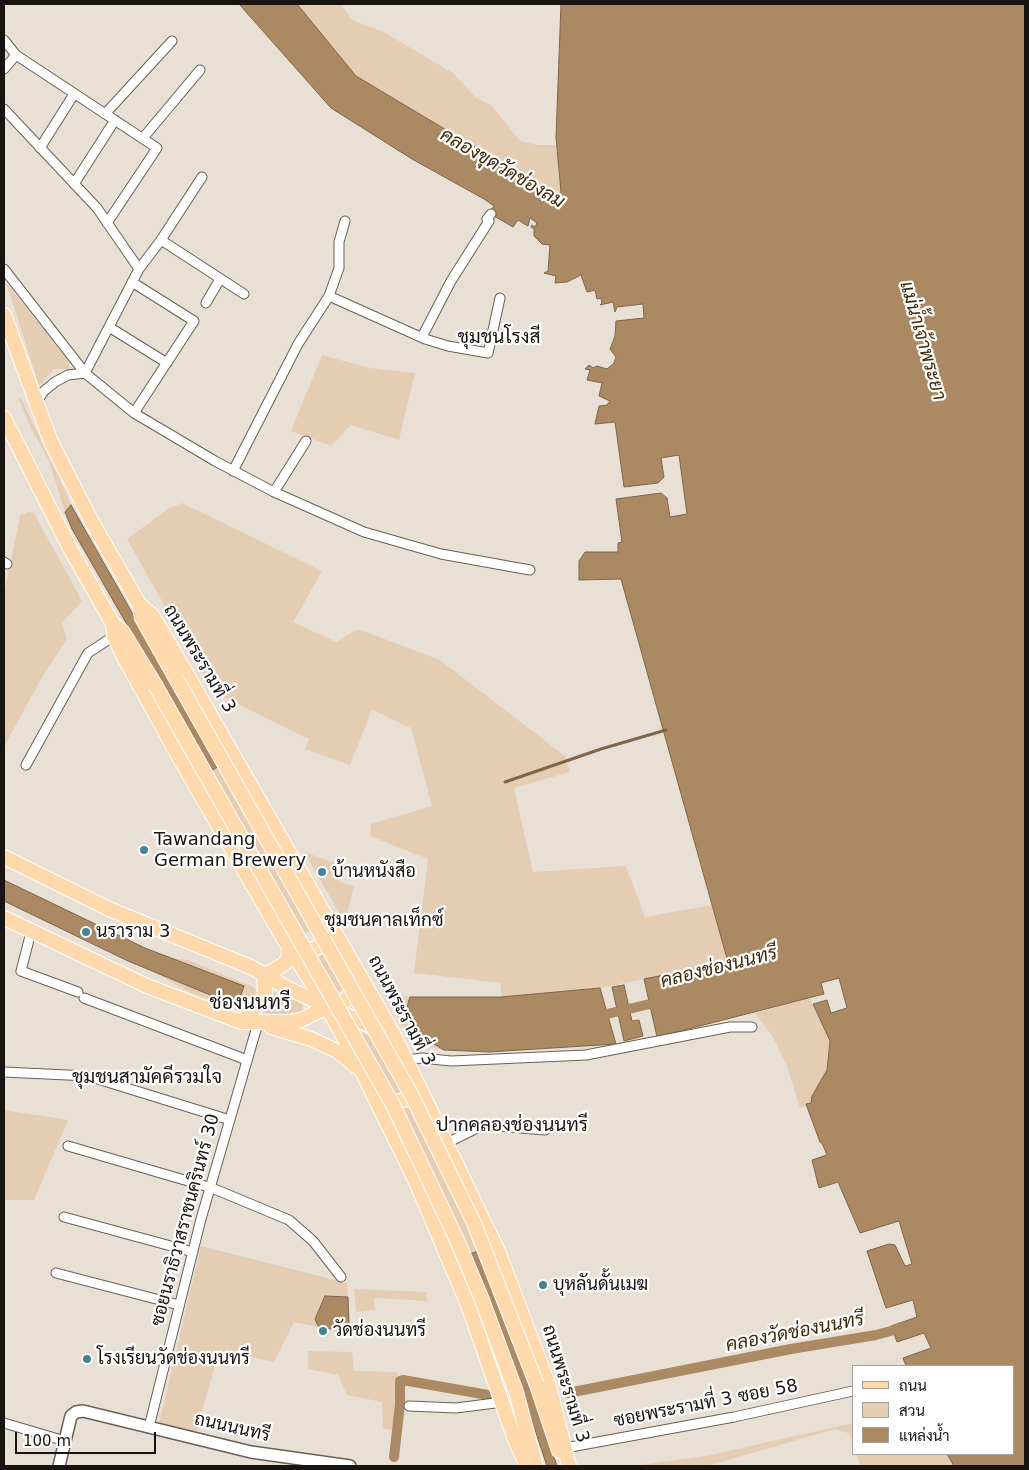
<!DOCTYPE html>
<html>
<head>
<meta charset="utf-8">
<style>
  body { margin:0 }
  #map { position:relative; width:1029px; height:1470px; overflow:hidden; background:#e9e0d5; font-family:"DejaVu Sans",Sarabun,sans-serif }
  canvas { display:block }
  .frame { position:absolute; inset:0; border:5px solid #181411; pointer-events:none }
  .legend { position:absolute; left:852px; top:1365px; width:162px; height:90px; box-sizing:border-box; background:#fff; border:1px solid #a3a1a0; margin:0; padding:6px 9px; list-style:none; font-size:15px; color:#181411 }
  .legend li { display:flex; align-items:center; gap:10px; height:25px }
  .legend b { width:25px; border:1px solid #a3a1a0 }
  .scale { position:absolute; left:15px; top:1432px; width:141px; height:22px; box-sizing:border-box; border:2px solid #181411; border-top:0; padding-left:6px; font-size:15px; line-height:18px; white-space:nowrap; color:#181411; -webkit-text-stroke:4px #fff; paint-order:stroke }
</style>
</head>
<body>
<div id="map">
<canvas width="1029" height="1470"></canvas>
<div class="frame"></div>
<ul class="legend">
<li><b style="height:6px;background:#ffd9ac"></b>ถนน</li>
<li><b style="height:14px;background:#e5cdb4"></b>สวน</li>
<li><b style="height:14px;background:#ab8962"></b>แหล่งน้ำ</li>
</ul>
<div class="scale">100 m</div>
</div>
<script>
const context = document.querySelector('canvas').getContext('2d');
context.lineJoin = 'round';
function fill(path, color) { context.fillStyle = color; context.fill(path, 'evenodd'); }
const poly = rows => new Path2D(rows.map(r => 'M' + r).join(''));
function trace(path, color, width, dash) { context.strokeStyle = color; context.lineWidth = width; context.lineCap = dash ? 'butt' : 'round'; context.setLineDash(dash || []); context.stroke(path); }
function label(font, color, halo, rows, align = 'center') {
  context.font = font + ' "DejaVu Sans",Sarabun,sans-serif'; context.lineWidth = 4.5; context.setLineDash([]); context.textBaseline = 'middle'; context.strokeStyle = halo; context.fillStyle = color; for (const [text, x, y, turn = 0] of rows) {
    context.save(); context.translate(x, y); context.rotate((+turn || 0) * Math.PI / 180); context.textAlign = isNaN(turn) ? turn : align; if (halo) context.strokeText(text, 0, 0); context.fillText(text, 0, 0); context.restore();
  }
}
const green = poly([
  [297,4,341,4,352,20,384,32,453,73,476,98,491,105,520,141,537,145,556,145,561,193,540,203,535,183,356,76],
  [6,282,69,362,70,369,54,369,39,386],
  [322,355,370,368,415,373,399,440,351,425,331,446,291,431],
  [21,398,66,493,71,505,65,512,49,461,29,424,19,399],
  [182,503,322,571,293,622,336,642,358,629,440,660,565,756,570,772,514,788,533,872,626,866,645,917,712,905,729,962,600,988,501,997,501,983,414,973,428,859,370,836,371,824,432,806,411,728,372,710,350,765,305,749,309,739,213,692,127,539,168,509],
  [28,512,34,513,82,601,62,623,67,639,41,679,4,747,4,594,20,516],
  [219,766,319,926,304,934,296,932,208,773],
  [304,852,343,866,339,882,354,886,345,923],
  [331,949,357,991,345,993,330,989,312,961],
  [170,958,188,960,253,987,258,993,254,1005,241,1011,189,992,153,972],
  [271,992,301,1001,303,1010,299,1016,264,1013,273,1004],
  [384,992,410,997,406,1010,422,1037,444,1050,425,1046,407,1035],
  [810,998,830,1041,827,1070,812,1096,812,1103,800,1108,787,1066,773,1037,755,1013],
  [354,1030,384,1041,414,1093,392,1100],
  [418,1102,478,1251,470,1254,398,1107],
  [4,1110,68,1120,34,1200,4,1200],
  [201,1246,347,1283,351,1334,294,1322,274,1362,219,1350,196,1434,159,1424],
  [354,1289,427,1292,427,1301,374,1298,375,1310,356,1312],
  [308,1351,352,1352,354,1371,397,1372,394,1430,383,1429,382,1402,347,1395,338,1375,308,1369],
  [853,1423,853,1442,848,1433,835,1429,707,1466,631,1466,706,1456],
  [857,1454,947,1454,954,1466,860,1466]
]);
const water = poly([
  [239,4,297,4,356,76,535,183,541,203,561,192,556,138,561,4,1025,4,1025,1466,954,1466,947,1454,1013,1454,1013,1366,906,1366,903,1358,931,1348,924,1333,897,1342,891,1326,917,1317,913,1300,886,1308,867,1251,889,1244,895,1245,905,1266,912,1264,899,1221,860,1233,838,1182,819,1188,812,1160,827,1155,822,1143,820,1142,806,1104,811,1103,812,1096,827,1070,830,1041,813,1004,827,1000,831,1013,847,1008,839,978,821,983,824,994,657,1037,644,979,728,962,621,579,579,580,579,561,585,552,618,552,618,543,622,542,616,499,661,493,667,498,670,517,687,514,679,455,661,458,664,477,658,483,624,487,615,422,595,424,599,406,607,405,610,401,599,396,602,383,587,380,590,370,585,369,589,365,593,368,597,366,607,369,614,363,616,357,610,349,615,336,616,321,644,318,643,304,617,307,615,312,613,302,600,305,602,303,601,298,597,299,595,290,587,292,581,275,567,282,555,283,556,276,544,273,548,271,550,245,542,244,534,236,534,229,531,227,532,225,535,227,537,223,530,218,528,226,518,220,513,227,489,213,494,206,484,199,412,159,331,108,239,4],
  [71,505,219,766,211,771,72,529,65,512,71,505],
  [4,880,145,948,244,986,237,1006,128,961,4,901,4,880],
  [624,985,632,1021,639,1020,643,1036,624,1041,612,987,624,985],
  [600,988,616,1044,489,1052,444,1050,422,1037,406,1010,410,997,501,997,600,988],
  [478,1251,522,1362,557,1466,547,1466,521,1388,470,1254,478,1251],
  [325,1296,348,1297,349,1328,335,1330,318,1326,315,1319,325,1296]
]);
const stream = poly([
  [505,782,601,749,666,730]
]);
const canal = poly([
  [594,1017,663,1001],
  [568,1393,791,1349,876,1335,905,1327],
  [394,1457,400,1404,400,1381,403,1380,488,1395]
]);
const minor = poly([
  [4,40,16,55,157,148,107,223],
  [4,69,16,55],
  [4,109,97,208,139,269],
  [105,114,172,41],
  [143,138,200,70],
  [40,148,74,94],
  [74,184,115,120],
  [161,240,244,294],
  [4,269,85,373,134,413,215,461,274,492,364,532,441,554,530,570],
  [132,282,194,321,134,413],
  [329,296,339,268,339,242,345,221],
  [206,303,220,279],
  [109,327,167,363],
  [422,337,451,281,489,221,487,219,491,214],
  [85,373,139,269,161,240,202,177],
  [35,404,44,391,55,382,68,375,85,373],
  [233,471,298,344,329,296,425,339,448,346,488,353,500,298],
  [274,492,306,441],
  [4,562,7,564],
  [26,765,88,653,114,636],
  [31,932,21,971,78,992],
  [84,998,247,1060],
  [407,1060,422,1058,451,1061,586,1055,730,1027,752,1027],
  [4,1072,88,1076,230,1120],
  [447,1143,479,1127,498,1126,545,1130],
  [68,1146,212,1188,289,1220,313,1241,341,1277],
  [64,1217,193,1252],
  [56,1273,179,1305],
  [409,1406,456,1408,503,1402],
  [4,1423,65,1441],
  [149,1427,201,1219,258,1023],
  [565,1448,734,1417,853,1391]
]);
const tertiary = poly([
  [59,1466,71,1416,76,1412,83,1411,251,1452,350,1466]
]);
const primary = poly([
  [4,315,51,442,92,522,139,604,142,618,177,680],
  [4,418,70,548,113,624,122,631,155,685],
  [139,604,152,615,166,638,395,1037,498,1251,549,1386,569,1466],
  [113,624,114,636,125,659,179,757,282,936,327,1007,356,1059,416,1182,468,1305,515,1440,527,1466],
  [4,857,109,909,253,968,289,989,379,1030],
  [4,918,147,986,241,1022,289,1022,301,1020,327,1007,340,1004,347,999,356,980],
  [295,949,305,951,316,948,327,939,328,932],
  [264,976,284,964,288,959,289,948],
  [241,1022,260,1003,265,995,264,976],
  [271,1027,311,1039,337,1051,357,1067],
  [388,1115,390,1109,400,1101,413,1097,424,1099],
  [537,1385,559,1451],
  [516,1392,536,1466]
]);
const primaryBridge = poly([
  [177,680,412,1096,474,1223,537,1385],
  [155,685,393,1105,457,1240,482,1300,516,1392]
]);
const markers = [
  [144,850,5,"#438396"],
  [322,872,5,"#438396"],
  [86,932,5,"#438396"],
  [543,1285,5,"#438396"],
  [323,1331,5,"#438396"],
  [87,1359,5,"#438396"]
];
const streetNames = [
  ["ถนนพระรามที่ 3",199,659,59],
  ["ถนนพระรามที่ 3",401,1011,62],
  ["ซอยนราธิวาสราชนครินทร์ 30",186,1220,-75],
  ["ถนนพระรามที่ 3",565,1384,73],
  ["ซอยพระรามที่ 3 ซอย 58",706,1404,-11],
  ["ถนนนนทรี",232,1428,13]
];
const poiNames = [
  ["Tawandang",154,840],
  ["German Brewery",154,861],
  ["บ้านหนังสือ",332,872],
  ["นราราม 3",96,932],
  ["บุหลันดั้นเมฆ",553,1285],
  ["วัดช่องนนทรี",333,1331],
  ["โรงเรียนวัดช่องนนทรี",97,1359]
];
const waterNames = [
  ["คลองขุดวัดช่องลม",502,169,30],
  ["แม่น้ำเจ้าพระยา",922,341,74],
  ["คลองช่องนนทรี",719,968,-14],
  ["คลองวัดช่องนนทรี",795,1333,-11]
];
const neighbourhoodNames = [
  ["ชุมชนโรงสี",499,338],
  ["ชุมชนคาลเท็กซ์",384,921],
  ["ชุมชนสามัคคีรวมใจ",147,1078],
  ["ปากคลองช่องนนทรี",512,1126]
];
const quarterNames = [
  ["ช่องนนทรี",250,1004]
];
fill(green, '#e5cdb4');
fill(water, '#ab8962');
trace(water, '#7f664a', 1);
trace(stream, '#7f664a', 3);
trace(canal, '#ab8962', 10);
trace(minor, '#686057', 11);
trace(tertiary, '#686057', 14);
trace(primary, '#fff', 16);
trace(minor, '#fff', 9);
trace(tertiary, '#fff', 11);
trace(primary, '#ffd9ac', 14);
trace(primaryBridge, '#fff', 16, []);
trace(primaryBridge, '#ffd9ac', 14);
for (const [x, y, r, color] of markers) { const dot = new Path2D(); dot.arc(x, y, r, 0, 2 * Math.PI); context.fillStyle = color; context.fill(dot); trace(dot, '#fff', 2); }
label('18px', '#181411', '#fff', streetNames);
label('18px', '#181411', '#fff', poiNames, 'left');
label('italic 19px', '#422908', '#fff', waterNames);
label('19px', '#181411', '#fff', neighbourhoodNames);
label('20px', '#181411', '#fff', quarterNames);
</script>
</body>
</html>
